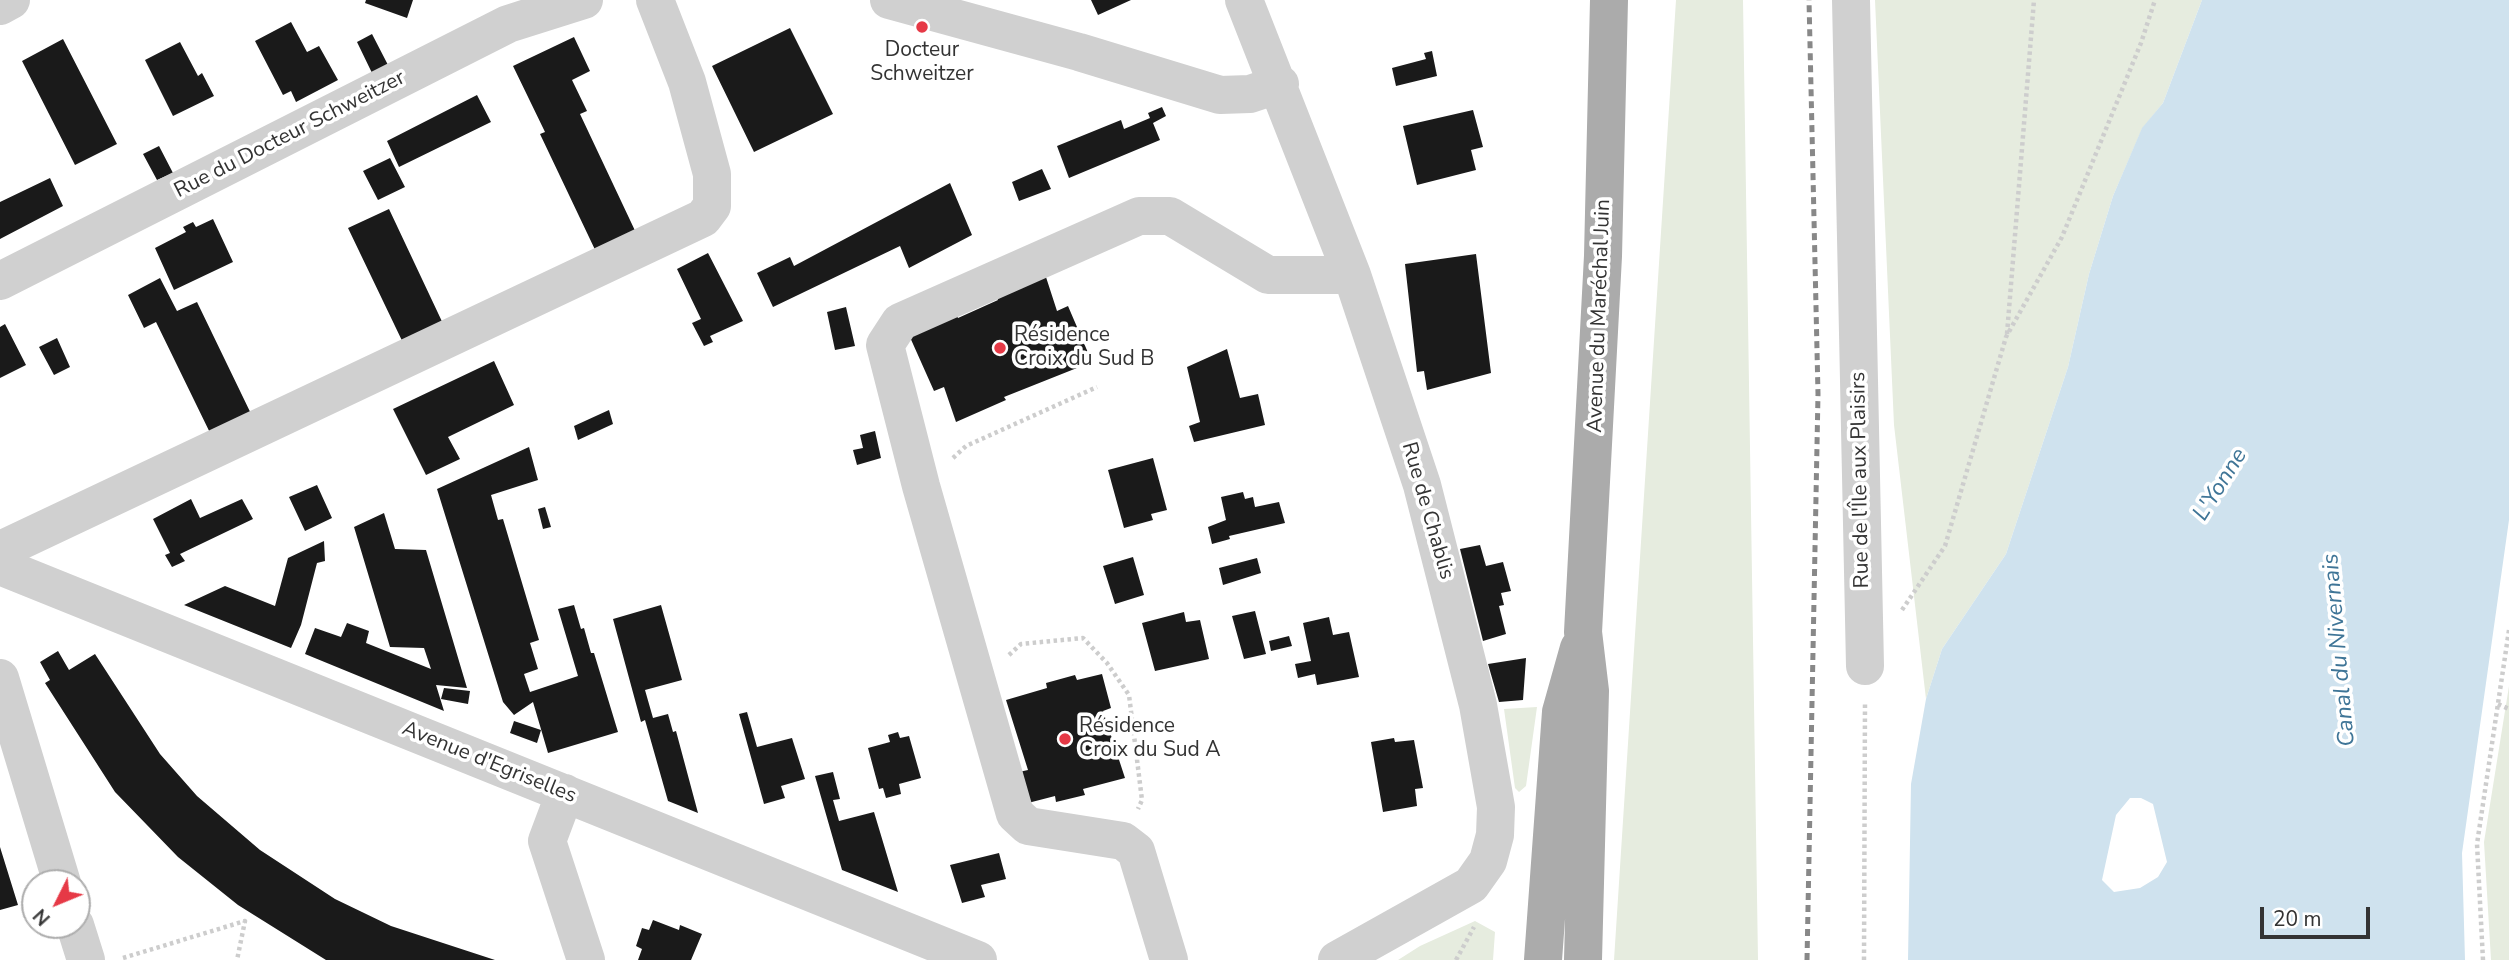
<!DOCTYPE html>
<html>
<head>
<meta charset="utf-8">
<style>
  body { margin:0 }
  #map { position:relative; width:2509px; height:960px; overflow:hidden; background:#fff; font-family:"Nunito Sans",sans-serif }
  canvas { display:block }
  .north { position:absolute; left:21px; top:869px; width:70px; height:70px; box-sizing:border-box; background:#fff; border:2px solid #adadad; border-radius:50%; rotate:227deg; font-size:19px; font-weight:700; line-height:28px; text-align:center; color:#333 }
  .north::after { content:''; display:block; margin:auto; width:24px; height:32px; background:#e63946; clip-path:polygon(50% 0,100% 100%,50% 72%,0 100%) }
  .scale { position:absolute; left:2260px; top:907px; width:110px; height:32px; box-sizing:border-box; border:4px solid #333; border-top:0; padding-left:9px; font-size:21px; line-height:24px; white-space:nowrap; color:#333; -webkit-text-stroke:5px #fff; paint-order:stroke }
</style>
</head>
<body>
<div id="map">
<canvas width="2509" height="960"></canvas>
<div class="north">N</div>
<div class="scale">20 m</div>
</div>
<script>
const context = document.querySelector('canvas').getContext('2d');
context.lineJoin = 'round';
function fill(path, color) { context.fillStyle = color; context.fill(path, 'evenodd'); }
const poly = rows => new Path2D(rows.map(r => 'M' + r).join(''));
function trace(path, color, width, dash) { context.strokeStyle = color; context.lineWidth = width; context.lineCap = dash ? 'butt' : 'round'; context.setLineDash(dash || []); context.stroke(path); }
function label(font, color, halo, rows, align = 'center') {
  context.font = font + ' "Nunito Sans",sans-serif'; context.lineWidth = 7; context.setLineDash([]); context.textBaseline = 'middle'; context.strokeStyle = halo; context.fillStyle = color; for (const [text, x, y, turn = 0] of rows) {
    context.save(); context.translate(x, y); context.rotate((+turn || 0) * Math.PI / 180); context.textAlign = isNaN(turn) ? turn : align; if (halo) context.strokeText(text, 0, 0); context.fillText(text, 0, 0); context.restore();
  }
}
const green = poly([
  [1676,0,1743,0,1758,960,1614,960],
  [1875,0,2202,0,2163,103,2142,129,2113,196,2089,274,2068,367,2006,554,1942,649,1926,699,1894,425],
  [2509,686,2509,960,2491,960,2484,842],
  [1537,707,1526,786,1519,792,1515,788,1504,709],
  [1475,921,1495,932,1493,960,1398,960,1420,946]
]);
const water = poly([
  [2202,0,2509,0,2509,520,2462,853,2465,960,1908,960,1911,784,1926,699,1942,649,2006,554,2068,367,2089,274,2113,196,2142,128,2163,103],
  [2130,798,2141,798,2153,804,2167,862,2158,877,2140,888,2114,892,2102,880,2116,815]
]);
const building = poly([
  [366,0,413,0,407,18,365,3],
  [1091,0,1131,0,1098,15],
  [291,22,307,52,319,46,338,80,296,102,291,91,283,95,255,41],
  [790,28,833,114,754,152,712,66],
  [372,34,388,65,372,73,357,42],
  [574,37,590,71,572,80,587,111,580,114,638,237,598,256,540,134,545,132,513,66],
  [63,39,117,144,75,165,22,61],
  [180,42,198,76,202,73,214,96,173,116,145,60],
  [1432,51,1437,76,1396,86,1392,68,1426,59,1424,53],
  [477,95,491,122,399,167,387,141],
  [1162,107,1166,116,1153,123,1160,140,1069,178,1057,146,1121,120,1124,129,1150,118,1148,113],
  [1473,110,1483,147,1471,150,1476,170,1417,185,1403,126],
  [159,146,173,173,157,180,143,154],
  [390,158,405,187,378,200,363,171],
  [1042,169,1051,189,1019,201,1012,182],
  [50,178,63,206,0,239,0,202],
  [950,183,972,235,909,268,900,246,773,307,757,273,790,257,794,266],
  [389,209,446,330,406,349,348,228],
  [213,219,233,262,174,290,155,248,186,232,183,227,193,222,196,227],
  [708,253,743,321,710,336,713,342,704,346,692,323,701,319,677,269],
  [1476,254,1491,373,1427,390,1424,371,1417,372,1405,264],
  [1045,274,1057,311,1068,306,1092,362,1004,397,1006,400,956,422,944,387,934,391,909,335,956,314,958,318,998,300,996,296],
  [160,278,177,311,197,302,255,422,214,441,156,322,144,328,128,295],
  [846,307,855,346,835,350,827,312],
  [5,324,26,365,0,378,0,327],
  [57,338,70,367,54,375,39,347],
  [1227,349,1240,398,1258,394,1265,425,1194,442,1189,426,1200,422,1187,367],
  [494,361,514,405,448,437,460,459,426,475,393,409],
  [609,410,613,424,578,440,574,426],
  [875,431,881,458,857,465,853,450,863,448,860,435],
  [529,447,538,480,491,495,498,520,503,519,539,640,530,643,538,669,524,674,530,692,578,676,558,609,574,605,581,629,584,628,591,653,594,653,618,732,548,753,533,702,514,715,503,702,437,489],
  [1153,458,1167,510,1151,514,1153,520,1124,528,1108,470],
  [317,485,332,518,305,531,289,497],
  [1243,492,1245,499,1253,497,1255,507,1279,502,1285,523,1229,536,1230,539,1212,544,1208,527,1226,520,1221,497],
  [191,499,200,518,242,499,253,519,180,554,185,561,172,567,165,555,170,553,153,519],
  [545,507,551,527,543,529,538,509],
  [384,513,395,549,426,550,467,688,436,685,444,711,305,654,315,628,341,637,347,623,369,631,366,643,431,669,424,648,390,647,354,527],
  [324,541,325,561,317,563,301,625,291,648,184,605,225,586,275,606,288,558],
  [1480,545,1486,566,1503,562,1511,591,1501,593,1504,605,1499,606,1506,634,1483,641,1460,549],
  [1133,557,1144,595,1115,604,1103,566],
  [1257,558,1261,573,1223,585,1219,568],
  [661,605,682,680,645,690,653,718,668,714,673,732,676,731,698,813,668,801,645,720,641,722,613,619],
  [1255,611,1266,654,1244,659,1232,616],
  [1184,612,1186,622,1200,620,1209,659,1155,671,1142,623],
  [1329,617,1333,635,1349,632,1359,677,1317,685,1315,674,1298,678,1295,664,1311,661,1303,623],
  [1289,636,1292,646,1271,651,1269,641],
  [58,651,69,670,95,654,160,754,197,796,260,850,335,899,391,926,495,960,326,960,238,905,178,857,115,792,45,683,50,680,40,662],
  [1526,658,1523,700,1499,702,1488,664],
  [1102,674,1111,708,1103,711,1125,778,1083,789,1085,795,1056,802,1055,796,1028,803,1019,772,1028,770,1006,700,1047,688,1046,683,1075,675,1077,680],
  [444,688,470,691,468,704,441,699],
  [747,712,757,747,792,738,805,779,781,786,785,798,764,804,739,714],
  [514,721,541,730,537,743,510,733],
  [898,732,900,738,909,736,921,778,899,784,901,794,886,798,883,788,879,789,868,748,890,742,888,735],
  [1394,738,1395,742,1414,740,1423,788,1415,789,1417,806,1383,812,1371,742],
  [833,772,840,799,833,800,839,821,874,812,898,892,842,870,815,776],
  [0,847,18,905,0,910],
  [999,853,1006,879,981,885,985,897,962,903,950,865],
  [653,920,679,930,680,925,702,934,691,960,638,960,642,949,636,946,642,928,649,930]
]);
const path = poly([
  [2007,334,2034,0],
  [953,458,966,446,1097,387],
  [1902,610,1945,546,2006,337,2062,237,2141,43,2155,0],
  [1009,655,1021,644,1083,638,1107,663,1129,695,1142,800,1138,809],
  [2498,704,2509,709],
  [123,958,245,921,237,960],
  [1456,960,1474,927],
  [1864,960,1865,702],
  [2483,960,2477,844,2509,630]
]);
const minor = poly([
  [889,0,1079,52,1220,95,1250,94,1280,84],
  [1244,0,1352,275,1422,485,1478,705,1496,807,1495,835,1488,861,1471,885,1337,960],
  [1851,0,1865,666],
  [0,6,11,0],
  [0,281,508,24,584,0],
  [0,555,5,548,703,218,712,206,712,174,687,82,655,0],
  [0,566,978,960],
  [0,678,62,883],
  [565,793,547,841,586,960],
  [75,925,86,960],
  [1169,960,1136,851,1123,841,1028,826,1015,814,921,486,885,345,900,322,1139,216,1170,216,1268,275,1352,275]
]);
const major = poly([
  [1543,960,1561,712,1579,648],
  [1583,960,1590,691,1583,632,1603,256,1609,0]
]);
const rail = poly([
  [1807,960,1818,394,1809,0]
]);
const markers = [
  [922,27,7,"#e63946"],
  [1000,348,7,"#e63946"],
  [1065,739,7,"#e63946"]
];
const poiNames = [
  ["Docteur",922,51,"center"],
  ["Schweitzer",922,75,"center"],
  ["Résidence",1014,336],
  ["Croix du Sud B",1014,360],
  ["Résidence",1079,727],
  ["Croix du Sud A",1079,751]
];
const streetNames = [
  ["Rue du Docteur Schweitzer",290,135,-27],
  ["Avenue du Maréchal Juin",1600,316,-88],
  ["Rue de l'Île aux Plaisirs",1861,480,-91],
  ["Rue de Chablis",1427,511,74],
  ["Avenue d'Egriselles",489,763,22]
];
const waterNames = [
  ["L'Yonne",2221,485,-58],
  ["Canal du Nivernais",2340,650,-95]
];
fill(green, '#e6ecdf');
fill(water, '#cfe2ee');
fill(building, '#1a1a1a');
trace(path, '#cdcdcd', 4.5, [3.5, 3.5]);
trace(minor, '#d0d0d0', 38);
trace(major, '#ababab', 38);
trace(rail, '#888', 5, [7, 5]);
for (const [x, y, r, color] of markers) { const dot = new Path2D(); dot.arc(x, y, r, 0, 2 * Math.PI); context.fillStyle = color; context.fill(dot); trace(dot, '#fff', 2.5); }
label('21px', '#333', '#fff', poiNames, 'left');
label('21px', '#333', '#fff', streetNames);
label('italic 23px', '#3f7597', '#fff', waterNames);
</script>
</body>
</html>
